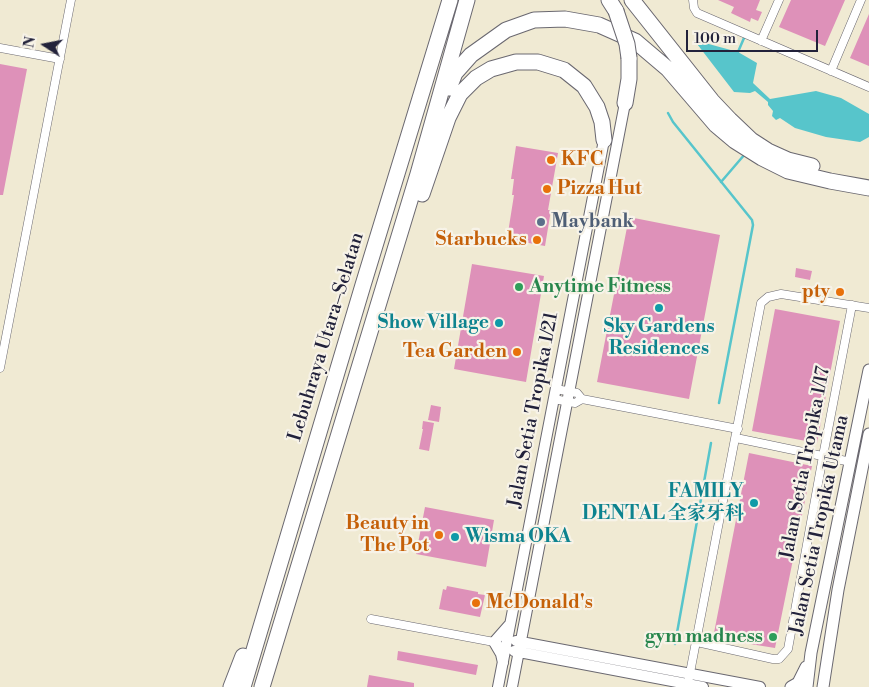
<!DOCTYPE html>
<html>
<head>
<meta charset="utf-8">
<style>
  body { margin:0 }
  #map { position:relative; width:869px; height:687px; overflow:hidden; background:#f0ead3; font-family:"Libre Bodoni",serif }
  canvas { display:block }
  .north { position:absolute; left:20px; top:20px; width:50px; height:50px; -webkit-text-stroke:4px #f7f3e8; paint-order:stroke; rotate:281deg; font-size:14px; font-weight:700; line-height:20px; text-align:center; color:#22223b }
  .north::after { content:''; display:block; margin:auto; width:18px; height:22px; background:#22223b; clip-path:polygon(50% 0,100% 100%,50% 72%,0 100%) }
  .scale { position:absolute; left:686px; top:30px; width:132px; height:22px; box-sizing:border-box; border:2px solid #22223b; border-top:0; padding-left:6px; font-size:15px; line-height:18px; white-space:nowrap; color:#22223b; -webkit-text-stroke:4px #f7f3e8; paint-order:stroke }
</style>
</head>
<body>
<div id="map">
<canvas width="869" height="687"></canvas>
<div class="north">N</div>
<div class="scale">100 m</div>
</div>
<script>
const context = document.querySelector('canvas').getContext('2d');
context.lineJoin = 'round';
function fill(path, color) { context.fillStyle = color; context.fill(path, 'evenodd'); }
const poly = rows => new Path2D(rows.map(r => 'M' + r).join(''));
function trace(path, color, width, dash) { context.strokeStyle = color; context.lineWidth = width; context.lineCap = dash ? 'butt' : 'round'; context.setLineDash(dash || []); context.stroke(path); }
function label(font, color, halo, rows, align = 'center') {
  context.font = font + ' "Libre Bodoni","Noto Serif SC",serif'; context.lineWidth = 4.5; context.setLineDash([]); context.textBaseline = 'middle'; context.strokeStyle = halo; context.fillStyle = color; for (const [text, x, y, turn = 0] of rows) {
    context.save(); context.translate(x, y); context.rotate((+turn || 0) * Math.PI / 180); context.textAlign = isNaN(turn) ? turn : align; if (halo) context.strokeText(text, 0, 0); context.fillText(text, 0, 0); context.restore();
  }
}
const water = poly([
  [694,40,738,52,757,63,753,83,770,99,816,91,841,98,869,114,869,137,860,142,826,137,795,128,780,118,776,120,772,116,773,111,768,105,768,102,755,91,750,93,734,92]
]);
const stream = poly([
  [738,52,744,38],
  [668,113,673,122,752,220,753,225,719,403],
  [721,182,745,154],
  [675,644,711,443]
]);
const building = poly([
  [718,0,760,0,756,10,762,12,758,21,751,18,750,22,731,13,734,7],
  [791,0,845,0,825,46,779,27],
  [869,14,869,66,850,58],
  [0,64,27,69,3,195,0,195],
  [516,146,558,153,548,210,551,210,545,246,507,239,514,195,512,195,514,179,511,179],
  [629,217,720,235,689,399,597,382],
  [472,264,544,276,526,382,454,369],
  [796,268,812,271,810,280,795,277],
  [775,309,840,321,817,443,752,431],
  [431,405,441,407,439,422,428,420],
  [423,421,434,423,429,451,419,449,423,429,422,429],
  [749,453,812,466,775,648,713,638],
  [425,507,494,520,486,567,416,554],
  [447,586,478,592,478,594,485,595,480,617,439,609,443,589,446,590],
  [398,651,478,665,476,675,397,660],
  [369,675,414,683,414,687,367,687]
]);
const minor = poly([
  [693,0,694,8,697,13,869,87],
  [761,41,779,0],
  [0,48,60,59],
  [831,71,861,0],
  [0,368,71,0],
  [556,389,577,393,582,399],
  [554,399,575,403,582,399],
  [582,399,738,429],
  [736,438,851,462],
  [371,619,494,642,498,644],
  [697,642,773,659,779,659,788,649,823,456,852,305],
  [689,678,761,303,768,297,781,294,869,308]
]);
const tertiary = poly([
  [516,641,760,687],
  [514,651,703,687],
  [503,663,501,654,494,642,509,625],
  [498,687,604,140],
  [512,687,625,103]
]);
const secondary = poly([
  [791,687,798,683,806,667],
  [807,687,811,653,869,370],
  [823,687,838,590,869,434]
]);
const motorway = poly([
  [609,0,616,11],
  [632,0,712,101,730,120,751,140,768,151,788,160,812,166],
  [449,88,455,73,471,55,506,30,534,20,565,19,599,25,635,41,668,69,716,125,735,141,762,158,788,171,830,181,869,188],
  [625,103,629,79,629,58],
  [422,194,448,118,460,94,476,78,491,69,516,62,538,62,564,70,584,86,597,107,602,122,604,140],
  [231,687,243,656],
  [243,687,363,285,450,0],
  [262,687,418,174,467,0]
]);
const motorwayBridge = poly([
  [616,11,627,44,629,58]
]);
const markers = [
  [551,160,5,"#e8710a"],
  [547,189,5,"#e8710a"],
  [541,222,5,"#5c6f8a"],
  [537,240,5,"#e8710a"],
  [519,287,5,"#2e9e5b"],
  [840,292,5,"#e8710a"],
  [659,308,5,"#0f9aa8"],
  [499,323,5,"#0f9aa8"],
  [517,352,5,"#e8710a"],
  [754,503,5,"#0f9aa8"],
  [439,535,5,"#e8710a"],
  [455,537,5,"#0f9aa8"],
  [476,603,5,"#e8710a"],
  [773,637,5,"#2e9e5b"]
];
const foodNames = [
  ["KFC",561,160,"left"],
  ["Pizza Hut",557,189,"left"],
  ["Starbucks",527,240],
  ["pty",830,292],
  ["Tea Garden",507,352],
  ["Beauty in",429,524],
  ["The Pot",429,546],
  ["McDonald's",486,603,"left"]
];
const serviceNames = [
  ["Maybank",551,222]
];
const leisureNames = [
  ["Anytime Fitness",529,287],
  ["gym madness",763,637,"right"]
];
const cultureNames = [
  ["Show Village",489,323],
  ["Sky Gardens",659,327,"center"],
  ["Residences",659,349,"center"],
  ["FAMILY",744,492],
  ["DENTAL 全家牙科",744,514],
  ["Wisma OKA",465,537,"left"]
];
const streetNames = [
  ["Lebuhraya Utara–Selatan",327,337,-73],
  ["Jalan Setia Tropika 1/21",534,410,-79],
  ["Jalan Setia Tropika 1/17",806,463,-79],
  ["Jalan Setia Tropika Utama",820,525,-78]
];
fill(water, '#57c5cb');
trace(stream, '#57c5cb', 2.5);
fill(building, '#de91b9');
trace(minor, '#6a6870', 9);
trace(tertiary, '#6a6870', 12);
trace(secondary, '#6a6870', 13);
trace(motorway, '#6a6870', 17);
trace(minor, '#fff', 8);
trace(tertiary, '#fff', 10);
trace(secondary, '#fff', 11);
trace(motorway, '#fff', 15);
trace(motorwayBridge, '#6a6870', 17, []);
trace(motorwayBridge, '#fff', 15);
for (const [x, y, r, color] of markers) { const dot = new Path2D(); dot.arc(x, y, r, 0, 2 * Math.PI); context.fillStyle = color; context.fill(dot); trace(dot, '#f7f3e8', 2); }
label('bold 19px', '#c56008', '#f7f3e8', foodNames, 'right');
label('bold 19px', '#4e5e75', '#f7f3e8', serviceNames, 'left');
label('bold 19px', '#27864d', '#f7f3e8', leisureNames, 'left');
label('bold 19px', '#0d838f', '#f7f3e8', cultureNames, 'right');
label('19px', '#22223b', '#f7f3e8', streetNames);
</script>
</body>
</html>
